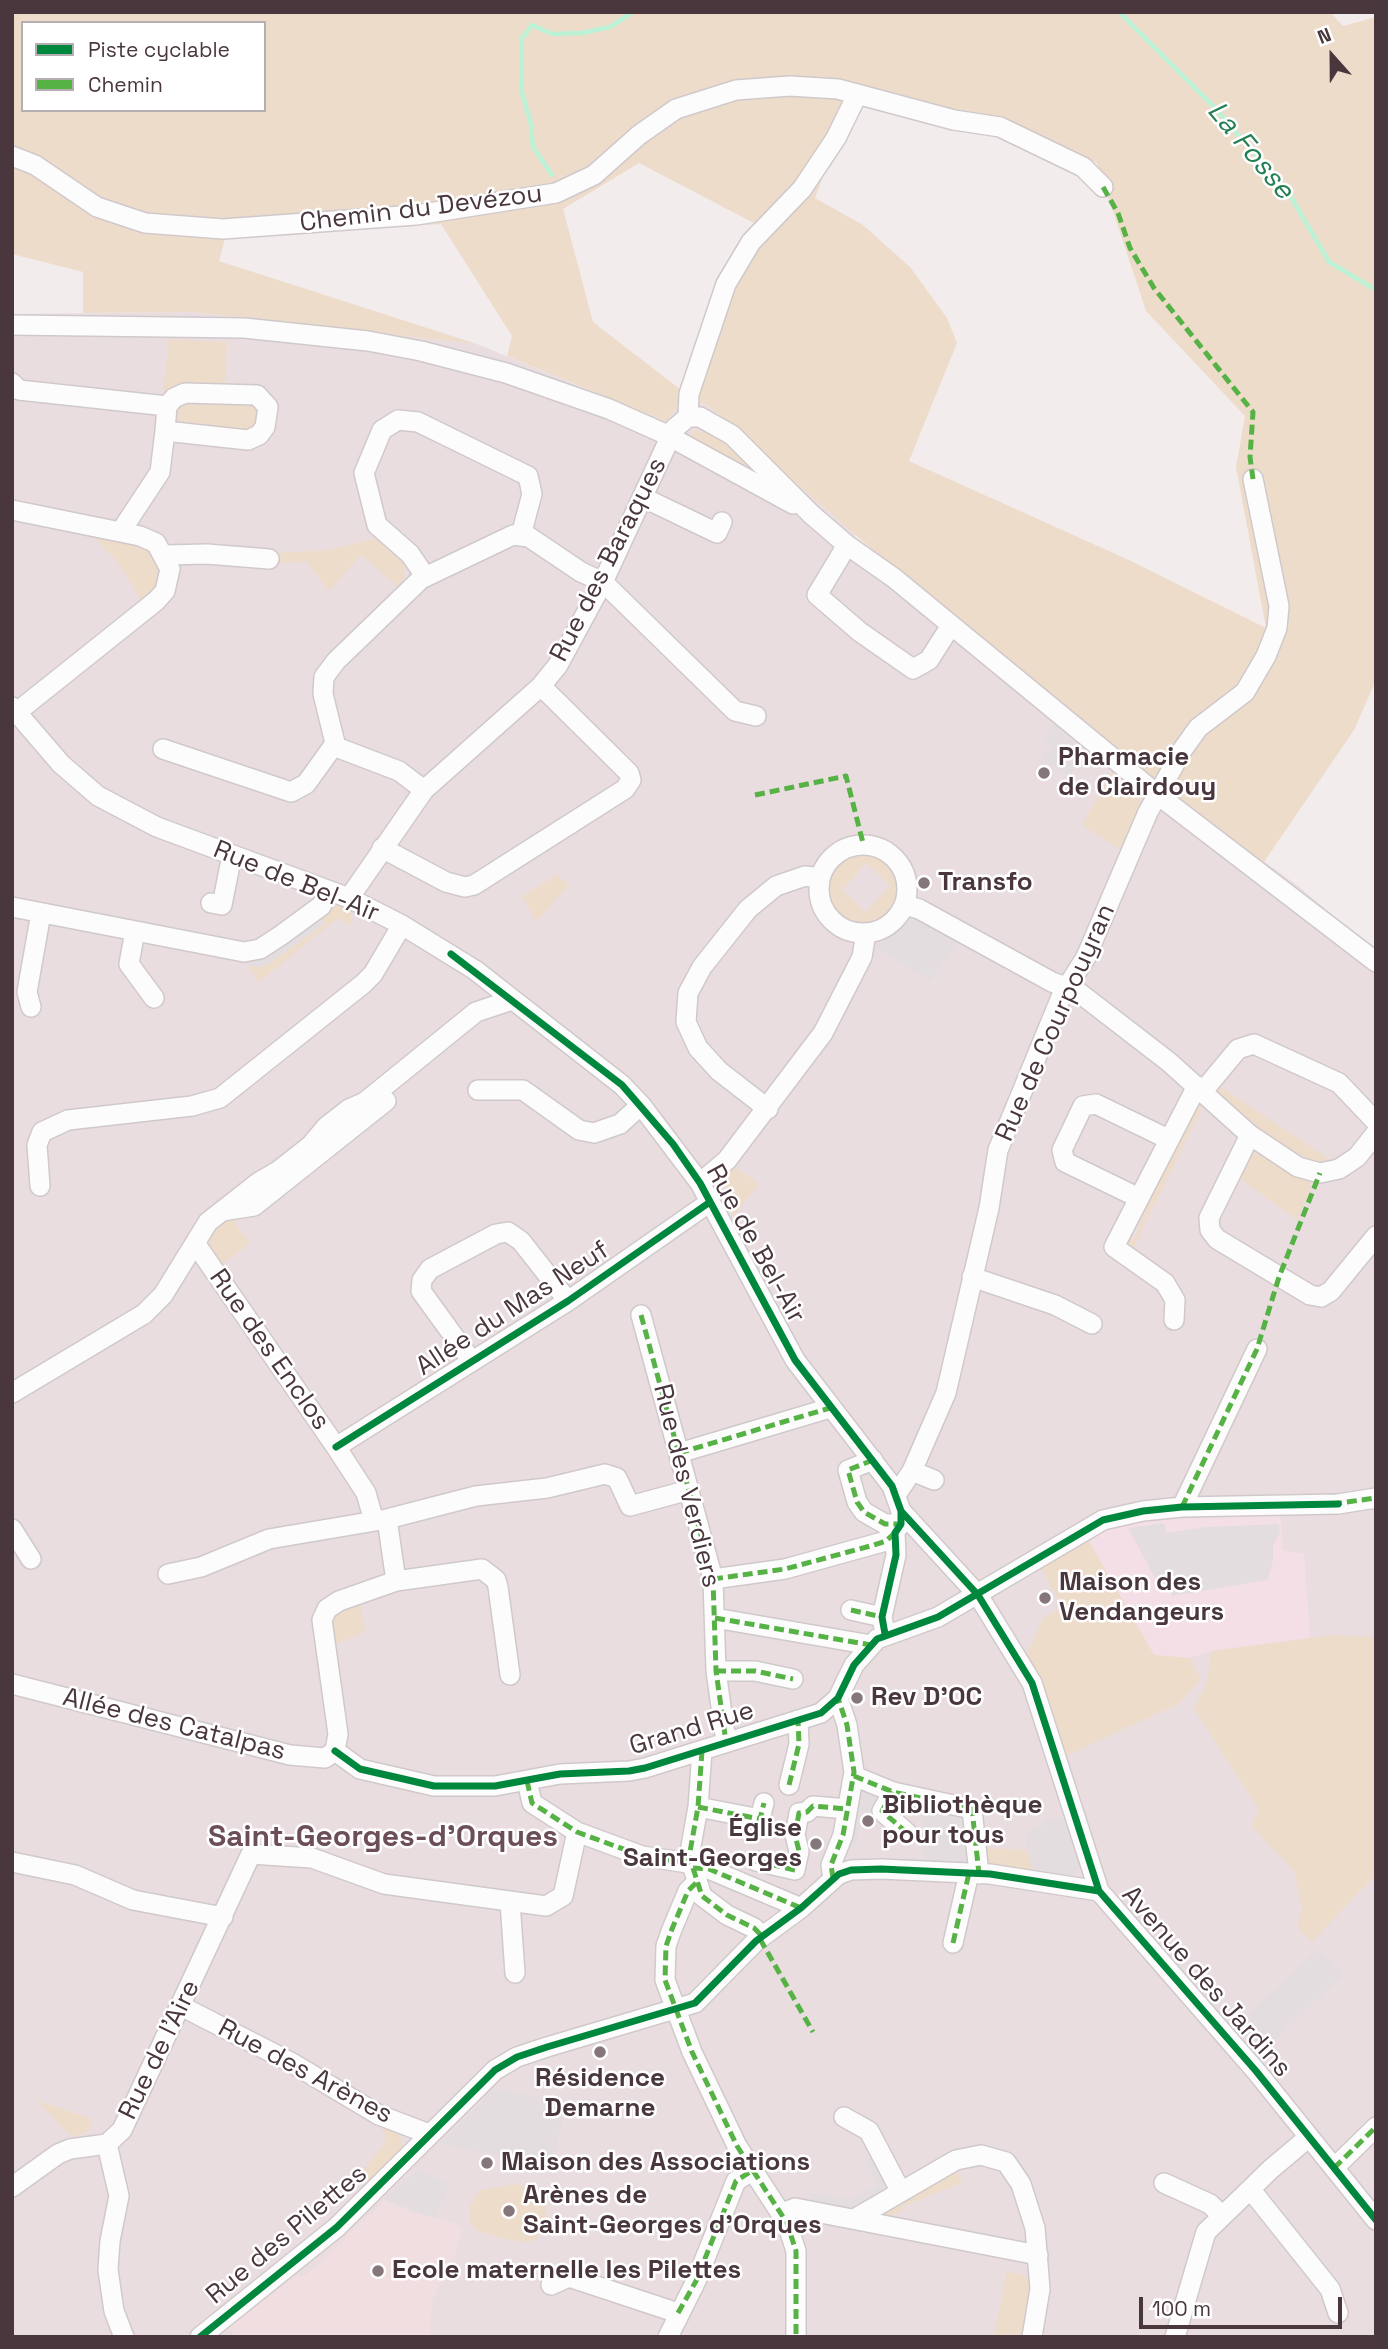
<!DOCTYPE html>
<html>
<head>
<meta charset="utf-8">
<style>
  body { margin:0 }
  #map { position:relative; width:1388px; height:2349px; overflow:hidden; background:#f2eced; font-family:"Space Grotesk",sans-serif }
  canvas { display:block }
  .frame { position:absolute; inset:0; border:14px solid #49373d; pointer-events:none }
  .legend { position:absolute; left:21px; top:21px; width:245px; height:91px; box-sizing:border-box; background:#fff; border:2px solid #b6afb1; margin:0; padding:9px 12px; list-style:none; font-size:21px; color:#49373d }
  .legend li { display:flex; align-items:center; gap:14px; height:35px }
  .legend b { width:35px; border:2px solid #b6afb1 }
  .north { position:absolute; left:1297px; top:21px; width:70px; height:70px; -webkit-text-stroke:5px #fff; paint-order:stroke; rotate:339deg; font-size:19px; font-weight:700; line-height:28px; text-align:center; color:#49373d }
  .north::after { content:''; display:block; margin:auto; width:24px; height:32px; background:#49373d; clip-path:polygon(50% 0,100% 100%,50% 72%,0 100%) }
  .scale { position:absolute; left:1139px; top:2297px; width:203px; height:32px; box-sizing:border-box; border:4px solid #49373d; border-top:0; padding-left:9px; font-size:21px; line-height:24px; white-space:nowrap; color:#49373d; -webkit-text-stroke:5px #fff; paint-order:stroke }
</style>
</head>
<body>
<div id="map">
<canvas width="1388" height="2349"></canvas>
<div class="frame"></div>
<ul class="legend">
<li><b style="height:9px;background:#00873e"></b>Piste cyclable</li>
<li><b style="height:9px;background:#57b246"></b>Chemin</li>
</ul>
<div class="north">N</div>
<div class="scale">100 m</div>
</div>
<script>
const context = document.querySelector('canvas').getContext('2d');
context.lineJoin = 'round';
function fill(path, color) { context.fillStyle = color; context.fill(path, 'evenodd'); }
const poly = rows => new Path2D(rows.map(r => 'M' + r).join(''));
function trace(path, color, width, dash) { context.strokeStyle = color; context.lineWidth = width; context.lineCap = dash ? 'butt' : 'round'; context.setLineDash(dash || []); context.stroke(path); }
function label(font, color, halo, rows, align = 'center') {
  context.font = font + ' "Space Grotesk",sans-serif'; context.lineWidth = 5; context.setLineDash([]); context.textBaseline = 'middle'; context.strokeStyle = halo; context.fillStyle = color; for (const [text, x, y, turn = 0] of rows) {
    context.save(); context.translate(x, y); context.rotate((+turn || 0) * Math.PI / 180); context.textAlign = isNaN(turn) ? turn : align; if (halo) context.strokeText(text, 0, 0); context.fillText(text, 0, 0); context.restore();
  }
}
const residential = poly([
  [191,312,477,344,667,422,685,393,711,408,855,535,848,544,1151,779,1298,886,1376,952,1376,2337,12,2337,12,314]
]);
const commercial = poly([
  [1280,1514,1283,1550,1304,1554,1310,1638,1211,1651,1190,1658,1154,1655,1088,1540,1124,1522]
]);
const education = poly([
  [384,2200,415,2213,456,2223,462,2228,457,2250,433,2298,429,2337,236,2337,229,2327,296,2276,302,2277,315,2267]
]);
const green = poly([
  [12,12,1330,12,1343,26,1376,17,1376,680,1354,730,1264,862,1151,779,855,535,711,408,685,393,667,422,507,356,512,336,441,224,225,239,219,261,477,344,191,312,83,313,83,272,12,254],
  [23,23,264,23,264,110,23,110],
  [864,102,964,111,1097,163,1146,311,1245,416,1236,467,1266,628,1131,561,909,461,957,343,947,318,910,267,863,225,815,198,824,174],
  [639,163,771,232,736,284,685,393,593,322,563,209],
  [169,339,227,342,225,387,163,394],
  [180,401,251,401,260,408,255,428,247,433,180,426,177,421],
  [695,430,716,435,735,448,752,467,749,473,687,438],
  [92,534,139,544,151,551,160,571,157,587,142,602,119,564],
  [377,538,403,561,404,579,399,587,361,555,329,591,306,561,272,564,271,553,327,550],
  [1112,772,1136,791,1141,804,1122,851,1082,825],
  [866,851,889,861,895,868,901,888,898,903,887,917,866,926,852,924,839,915,831,904,827,888,830,872,836,864,846,856],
  [866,863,890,885,866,912,842,890],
  [557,875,569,885,536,922,522,896],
  [339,904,351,911,351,925,338,918,259,982,248,966,268,964,325,924,319,915],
  [1219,1086,1334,1162,1310,1165,1247,1124,1216,1093],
  [1195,1099,1203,1106,1131,1253,1125,1246,1126,1237,1134,1239,1180,1127],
  [1257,1152,1309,1181,1311,1188,1297,1220,1238,1177,1248,1157],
  [731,1164,759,1184,728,1223,727,1220,733,1213,723,1185],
  [242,1215,234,1222,250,1243,220,1266,209,1250,212,1224],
  [1088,1540,1154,1655,1190,1658,1201,1680,1178,1704,1066,1756,1040,1679,1027,1654,1043,1618,1062,1607,1041,1568],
  [360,1602,365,1632,333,1645,332,1620,337,1612],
  [1333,1635,1376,1637,1376,1874,1312,1942,1297,1927,1302,1908,1294,1871,1251,1825,1259,1810,1194,1709,1207,1682,1211,1651],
  [983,1848,1027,1850,1033,1873,991,1868,985,1860],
  [36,2100,92,2119,91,2126,87,2132,72,2137],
  [376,2120,400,2136,404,2147,369,2184,358,2177,385,2143,385,2134],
  [955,2169,963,2182,902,2207,903,2211,876,2222,874,2217],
  [515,2184,532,2188,546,2204,547,2221,538,2238,529,2242,508,2240,478,2231,471,2225,469,2207,480,2190],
  [1007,2270,1024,2276,1031,2285,1025,2337,994,2337]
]);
const parking = poly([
  [1053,724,1084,750,1070,776,1042,760,1051,745,1043,740],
  [319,915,325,923,268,964,259,967,248,966,244,958],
  [911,915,958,941,931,981,875,948],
  [1164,1523,1166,1533,1207,1527,1279,1524,1280,1534,1273,1545,1273,1560,1268,1580,1172,1596,1168,1584,1158,1583,1128,1528],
  [856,1783,877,1789,874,1813,861,1811,857,1845,847,1849],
  [922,1803,970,1814,974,1864,924,1863],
  [1068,1819,1082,1865,1073,1877,1033,1873,1025,1843,1028,1831,1042,1825,1043,1820],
  [1319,1948,1344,1974,1261,2053,1236,2027],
  [488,2088,567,2102,552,2166,440,2144,484,2100],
  [873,2156,887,2183,884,2191,850,2208,812,2203,808,2193,852,2199,877,2184,864,2158],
  [417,2170,450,2183,435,2218,384,2200]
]);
const stream = poly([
  [1119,12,1213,106,1288,192,1329,262,1376,290],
  [552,175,533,147,531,125,521,88,522,38,532,25,552,34,582,33,610,27,633,12]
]);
const minor = poly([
  [12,156,35,165,97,207,145,223,223,229,416,215,556,193,594,175,639,135,676,109,736,90,790,86,838,89,954,120,1000,127,1083,167,1103,187],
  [12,325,244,328,368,341,421,351,506,373,609,409,663,433,793,504],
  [12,383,19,390,167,406],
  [185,393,257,395,268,407,265,427,259,435,248,440,165,431,167,406,174,398,185,393],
  [688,417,689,394,726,284,751,242,802,189,836,138,857,95],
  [642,497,717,533,722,522],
  [12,510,140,536,156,543,170,569,165,591,156,601,17,712],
  [121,531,160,472,165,431],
  [847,545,817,595,860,632,913,669,929,660,950,627],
  [165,555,207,554,269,559],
  [425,576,410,554,377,525,364,473,382,430,398,420,418,422,528,476,532,494,521,535],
  [12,707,61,764,98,796,157,827,349,898,402,925,475,970,622,1085,641,1105,700,1183,795,1360,892,1486,901,1511,978,1595,1032,1683,1099,1891,1256,2071,1376,2220],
  [163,749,291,792,306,784,334,745],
  [424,790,399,771,336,747,323,694,324,677,336,661,421,579,513,535,529,537,581,572,603,582,735,711,756,716],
  '819 889a44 44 0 1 1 88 0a44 44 0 1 1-88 0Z',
  [382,848,446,882,465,887,474,885,625,789,631,780,629,773,541,686],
  [349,898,424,790,541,686,558,665,603,582,674,429,688,417,700,417,732,435,812,515,847,545,894,578,1158,795,1376,962],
  [211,903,222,905,232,855],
  [905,905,919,909,1052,982,1077,991,1169,1062,1250,1135,1298,1167,1320,1173,1339,1169,1357,1157,1376,1133],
  [12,907,244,952,260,949,280,936,321,906,330,891],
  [135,931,129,964,154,998],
  [31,1007,27,992,41,913],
  [478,1090,523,1090,579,1130,594,1133,620,1124,641,1105],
  [1203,1091,1238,1049,1254,1044,1339,1083,1376,1122],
  [768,1109,719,1071,698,1048,686,1022,688,993,702,967,748,909,776,886,805,876,820,878],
  [1250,1135,1209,1218,1210,1230,1217,1239,1310,1295,1321,1297,1331,1291,1376,1236],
  [700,1183,727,1160,823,1033,862,957,866,933],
  [40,1186,37,1145,42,1132,68,1120,192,1106,220,1098,363,984,373,974,402,925],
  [1139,1198,1065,1162,1062,1150,1083,1106,1096,1104,1168,1139],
  [222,1211,254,1206,386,1101],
  [195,1243,336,1447,366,1493,374,1521],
  [972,1277,1055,1305,1092,1324],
  [641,1315,713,1579,716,1671,726,1742],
  [1174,1320,1175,1300,1165,1283,1114,1247,1197,1086],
  [471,1360,421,1291,422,1280,430,1269,496,1234,508,1232,521,1241,568,1301],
  [12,1393,144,1314,163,1295,208,1222,259,1182,278,1171,310,1146,326,1127,349,1109,365,1102,476,1012,512,1000],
  [336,1447,568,1301,710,1202],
  [679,1453,830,1408],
  [873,1460,848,1470,857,1502,864,1512,885,1524,901,1524],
  [912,1471,934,1480],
  [896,1495,912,1471,946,1393,989,1208,998,1150,1062,995,1086,957,1148,812,1183,749,1198,728,1245,692,1266,656,1277,628,1279,606,1253,479],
  [1182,1507,1257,1349],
  [387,1519,396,1581],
  [12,1529,31,1559],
  [168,1574,201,1567,269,1539,387,1519,476,1496,547,1488,605,1474,617,1478,630,1506,689,1490],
  [713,1579,785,1569,886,1541,901,1524,901,1511],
  [851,1610,882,1617],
  [715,1618,871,1645],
  [885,1634,882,1617,896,1555,895,1533],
  [716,1671,755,1671,793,1679],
  [12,1684,290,1755,325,1758,335,1751],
  [335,1751,360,1769,434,1786,495,1786,560,1774,629,1771,645,1768,821,1713,838,1698,854,1665,877,1639,938,1617,1103,1520,1143,1511,1182,1507,1338,1504,1376,1498],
  [335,1751,338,1734,322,1620,327,1609,339,1601,396,1581,482,1569,496,1580,498,1587,510,1675],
  [702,1751,698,1807,688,1863,693,1868,702,1896,727,1915,754,1928,762,1936],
  [854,1776,893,1792,972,1809,979,1874],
  [527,1781,532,1803,577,1832,642,1856,688,1863],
  [789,1785,799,1744,798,1720],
  [893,1792,882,1811,907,1833],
  [698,1807,760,1819,764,1803],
  [756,1861,795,1870,799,1851,795,1835,799,1813,807,1812,813,1806,847,1809],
  [12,1862,75,1875,133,1900,223,1917],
  [693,1868,709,1869,801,1908],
  [833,1878,831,1865,843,1835,854,1772,847,1725,838,1698],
  [696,1883,688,1891,672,1929,666,1946,665,1980,692,2052,737,2146,787,2223,796,2251,796,2337],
  [510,1902,515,1973],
  [953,1943,969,1873],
  [181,2006,292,2063,379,2115,429,2134],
  [844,2117,869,2131,901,2192],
  [107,2144,119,2196,110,2241,108,2270,114,2311,124,2337],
  [1334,2168,1376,2127],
  [1164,2183,1210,2204,1221,2215],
  [12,2187,58,2154,70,2149,107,2144,122,2130,251,1854,312,1858,384,1884,546,1906,563,1896,577,1832],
  [1251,2190,1330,2289,1338,2313],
  [782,2213,795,2208,1038,2255],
  [856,2218,956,2160,981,2155,1006,2162,1021,2184,1035,2228,1040,2289,1032,2337],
  [551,2285,569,2277,678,2313],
  [200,2337,337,2227,495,2070,517,2057,547,2047,695,2003,756,1941,801,1908,839,1874,851,1870,881,1869,990,1874,1099,1891],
  [668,2337,696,2281,736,2181,753,2170],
  [1175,2337,1206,2232,1271,2169,1309,2137]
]);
const quiet = poly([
  [1103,187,1118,213,1130,248,1154,288,1253,412,1250,457,1253,479],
  [755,795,846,776,863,843],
  [641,1315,713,1579,716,1671,726,1742],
  [679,1453,830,1408],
  [873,1460,848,1470,857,1502,864,1512,885,1524,901,1524],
  [1332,1504,1376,1498],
  [1182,1507,1257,1349,1279,1277,1320,1173],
  [713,1579,785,1569,874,1545,886,1541,897,1531],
  [851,1610,882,1617],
  [715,1618,871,1645],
  [716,1671,755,1671,793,1679],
  [702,1751,698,1807,688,1863,693,1868,702,1896,727,1915,754,1928,762,1936],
  [854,1776,893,1792,972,1809,979,1874],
  [527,1781,532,1803,577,1832,642,1856,688,1863],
  [789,1785,799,1744,798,1720],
  [893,1792,882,1811,907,1833],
  [698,1807,760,1819,764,1803],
  [756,1861,795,1870,799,1851,795,1835,799,1813,807,1812,813,1806,847,1809],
  [693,1868,709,1869,801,1908],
  [833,1878,831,1865,843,1835,854,1772,847,1725,838,1698],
  [696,1883,688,1891,672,1929,666,1946,665,1980,692,2052,737,2146,787,2223,796,2251,796,2337],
  [760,1939,813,2032],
  [953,1943,969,1873],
  [1334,2168,1376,2127],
  [678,2313,696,2281,736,2181,753,2170]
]);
const cycleway = poly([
  [451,954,622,1085,673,1144,700,1183,795,1360,892,1486,901,1511,978,1595,1032,1683,1099,1891,1256,2071,1376,2220],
  [336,1447,568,1301,710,1202],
  [885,1634,882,1617,896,1555,895,1533,901,1524,901,1511],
  [335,1751,360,1769,434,1786,495,1786,560,1774,629,1771,645,1768,821,1713,838,1698,854,1665,877,1639,938,1617,1103,1520,1143,1511,1182,1507,1338,1504],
  [200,2337,337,2227,495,2070,517,2057,547,2047,695,2003,756,1941,801,1908,839,1874,851,1870,881,1869,990,1874,1099,1891]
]);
const markers = [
  [1044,773,7,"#84767b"],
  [924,883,7,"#84767b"],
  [1045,1598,7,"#84767b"],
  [857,1698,7,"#84767b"],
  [868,1821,7,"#84767b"],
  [816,1844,7,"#84767b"],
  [600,2052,7,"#84767b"],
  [487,2163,7,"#84767b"],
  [509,2211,7,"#84767b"],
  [378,2271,7,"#84767b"]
];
const streetNames = [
  ["Chemin du Devézou",421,209,-7],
  ["Rue des Baraques",609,560,-63],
  ["Rue de Bel-Air",296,882,22],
  ["Rue de Courpouyran",1056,1023,-66],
  ["Rue de Bel-Air",755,1244,61],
  ["Allée du Mas Neuf",513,1309,-33],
  ["Rue des Enclos",269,1350,55],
  ["Rue des Verdiers",686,1486,76],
  ["Allée des Catalpas",174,1725,14],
  ["Grand Rue",692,1729,-17],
  ["Avenue des Jardins",1206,1982,49],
  ["Rue de l'Aire",160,2050,-64],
  ["Rue des Arènes",305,2072,28],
  ["Rue des Pilettes",287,2235,-40]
];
const poiNames = [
  ["Pharmacie",1058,758],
  ["de Clairdouy",1058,788],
  ["Transfo",938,883],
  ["Maison des",1059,1583],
  ["Vendangeurs",1059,1613],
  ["Rev D'OC",871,1698],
  ["Bibliothèque",882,1806],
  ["pour tous",882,1836],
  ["Église",802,1829,"right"],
  ["Saint-Georges",802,1859,"right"],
  ["Résidence",600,2079,"center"],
  ["Demarne",600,2109,"center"],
  ["Maison des Associations",501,2163],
  ["Arènes de",523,2196],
  ["Saint-Georges d'Orques",523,2226],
  ["Ecole maternelle les Pilettes",392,2271]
];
const waterNames = [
  ["La Fosse",1250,151,50]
];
const quarterNames = [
  ["Saint-Georges-d'Orques",383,1838]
];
fill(residential, '#eadde0');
fill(commercial, '#f5dfe6');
fill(education, '#f0dee1');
fill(green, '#eedccb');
fill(parking, '#e4dddf');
trace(stream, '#bbf1d4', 4.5);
trace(minor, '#d0c9cb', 22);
trace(minor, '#fdfcfc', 19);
trace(quiet, '#57b246', 5, [10, 5]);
trace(cycleway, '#00873e', 7);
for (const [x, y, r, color] of markers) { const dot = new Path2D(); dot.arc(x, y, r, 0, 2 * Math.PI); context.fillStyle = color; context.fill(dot); trace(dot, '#fff', 2.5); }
label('26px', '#49373d', '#fff', streetNames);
label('bold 26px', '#49373d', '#fff', poiNames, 'left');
label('italic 28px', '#227f50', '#fff', waterNames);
label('bold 30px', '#6c4e58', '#fff', quarterNames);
</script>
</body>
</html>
